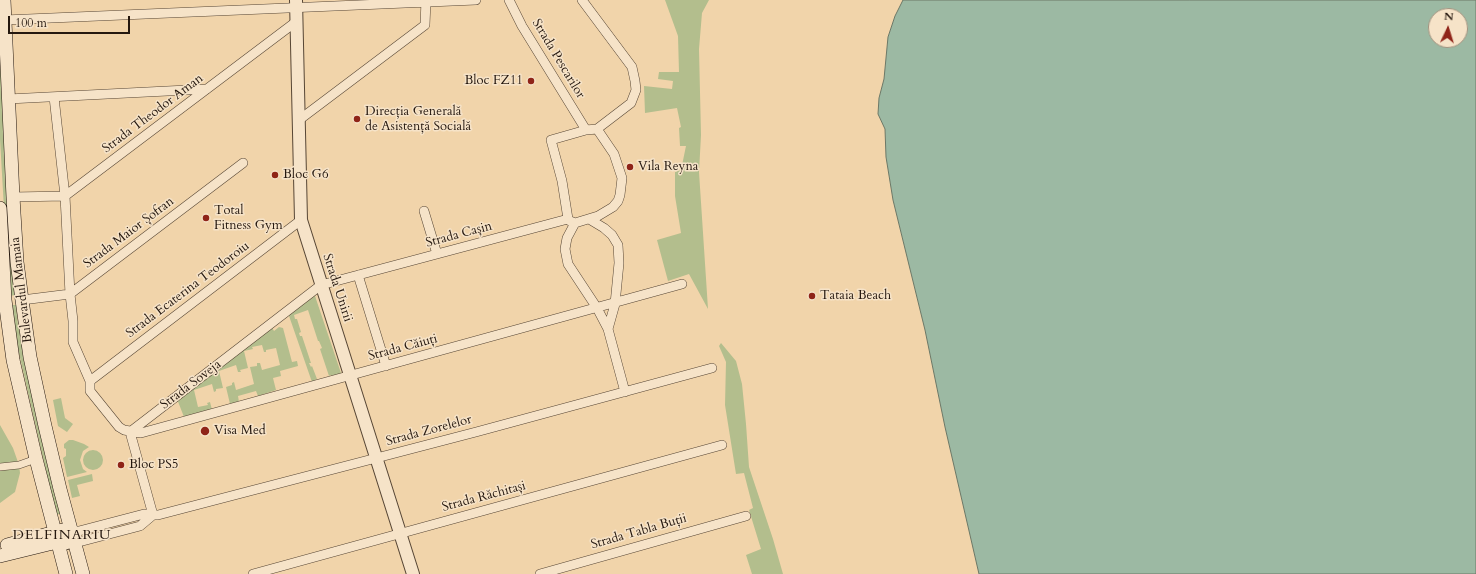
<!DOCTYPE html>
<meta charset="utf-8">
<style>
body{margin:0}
#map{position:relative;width:1476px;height:574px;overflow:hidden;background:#f1d4aa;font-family:Cardo,serif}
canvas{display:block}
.north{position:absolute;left:1428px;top:8px;width:40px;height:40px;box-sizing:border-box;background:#f6e3c8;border:1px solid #a2917e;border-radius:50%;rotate:4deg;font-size:11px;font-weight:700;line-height:16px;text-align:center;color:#24170e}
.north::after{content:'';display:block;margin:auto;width:14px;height:18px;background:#8f2418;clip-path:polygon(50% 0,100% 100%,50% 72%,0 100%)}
.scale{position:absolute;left:8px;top:16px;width:122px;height:18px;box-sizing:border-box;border:2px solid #24170e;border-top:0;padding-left:5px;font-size:12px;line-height:14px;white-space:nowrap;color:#24170e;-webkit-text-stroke:3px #f6e3c8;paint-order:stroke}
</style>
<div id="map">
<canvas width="1476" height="574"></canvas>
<div class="north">N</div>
<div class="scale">100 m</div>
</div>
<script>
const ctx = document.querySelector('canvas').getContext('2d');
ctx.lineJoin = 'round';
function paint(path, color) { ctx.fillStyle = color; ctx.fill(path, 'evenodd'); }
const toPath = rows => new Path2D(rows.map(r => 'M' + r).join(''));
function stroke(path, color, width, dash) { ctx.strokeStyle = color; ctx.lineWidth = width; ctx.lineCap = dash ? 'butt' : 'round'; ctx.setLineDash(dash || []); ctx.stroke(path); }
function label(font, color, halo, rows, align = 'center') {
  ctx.font = font + ' Cardo,serif'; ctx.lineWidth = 3; ctx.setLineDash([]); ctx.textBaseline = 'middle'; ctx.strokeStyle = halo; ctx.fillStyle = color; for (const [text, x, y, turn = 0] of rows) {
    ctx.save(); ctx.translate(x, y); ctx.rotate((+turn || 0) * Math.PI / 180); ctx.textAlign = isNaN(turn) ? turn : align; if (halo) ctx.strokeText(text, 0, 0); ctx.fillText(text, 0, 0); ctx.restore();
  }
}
const green = toPath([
 [665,0,709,0,702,13,699,49,701,135,699,172,708,309,689,274,668,281,657,240,681,233,675,196,675,172,681,170,686,146,680,146,679,128,681,127,677,108,645,113,644,86,672,89,673,81,658,79,659,72,679,72,678,36],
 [0,12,16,295,9,296,0,139],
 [314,293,342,376,332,379,331,375,329,376,320,349,322,348,319,341,318,341,308,310,294,315,295,319,297,319,301,332,299,333,300,336,302,336,311,363,309,363,311,367,312,366,317,379,315,380,317,384,313,385,288,313],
 [10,305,16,305,18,325,62,513,56,515,13,327],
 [271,326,274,331,279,327,283,328,292,362,297,361,298,366,280,371,281,376,273,378,276,390,258,396,256,391,238,396,239,402,230,404,226,387,232,385,232,383,234,382,236,390,254,384,250,367,257,366,257,363,260,363,262,370,280,365,276,348,266,350,266,352,264,352,262,345,252,347,253,349,244,351,248,368,240,370,241,372,238,372,236,365,219,371,223,388,216,389,216,391,214,392,212,384,194,390,198,407,208,405,207,403,210,402,212,410,184,417,177,399],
 [721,343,736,361,742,384,746,424,749,467,773,539,783,574,752,574,746,555,761,549,749,510,753,508,744,473,736,474,725,405,726,362,719,346],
 [61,398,65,418,73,424,67,432,58,426,53,400],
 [0,425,13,448,19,465,20,473,15,492,0,503],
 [69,440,73,440,84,444,89,447,83,451,80,460,83,469,87,472,67,477,63,458,66,456,66,449,64,448,64,444],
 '83 460a10 10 0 1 1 20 0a10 10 0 1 1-20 0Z',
 [92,474,93,481,77,485,80,496,72,498,68,480]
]);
const water = toPath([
 [903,0,1476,0,1476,574,979,574,945,427,925,330,893,200,886,157,885,129,878,114,879,98,884,79,888,37,895,16,903,0],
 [1436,16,1460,16,1460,40,1436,40,1436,16]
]);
const pedestrian = toPath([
 [0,467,19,465,36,459]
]);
const minor = toPath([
 [509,0,522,26,586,130],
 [4,20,476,0],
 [54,97,65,196,70,294,73,321,73,342,90,381,90,391,119,427,124,430,141,433,682,284],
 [8,99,207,89],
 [299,120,425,25,426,0],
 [13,197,65,196,297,21],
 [424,211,437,254],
 [568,219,562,181,551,140,586,130,597,129,631,103,636,90,635,81,632,67,582,0],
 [589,219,604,228,612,235,618,245,619,263,615,304,608,329],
 [570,221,575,223,598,216,613,207,618,201,620,195,622,178,614,154,597,129],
 [575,223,567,238,565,249,568,264,597,308,608,329,625,392],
 [358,275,386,366],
 [22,300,70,294,243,163],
 [90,381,301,220],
 [153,515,130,432,321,285,568,219],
 [71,531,79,531,144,514,158,515,476,432,712,368],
 [75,543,140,526,153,515],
 [253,574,722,445],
 [540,574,746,516]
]);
const tertiary = toPath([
 [296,0,301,220,413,574]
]);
const secondary = toPath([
 [4,0,13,197,17,262,22,300,30,357,45,426,60,489,83,574],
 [0,208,5,300,13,360,36,459,66,574],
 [7,545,63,530],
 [0,556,57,542,66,543]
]);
const markers = [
 [531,81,4,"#8f2418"],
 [357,119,4,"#8f2418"],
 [630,167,4,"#8f2418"],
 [275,175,4,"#8f2418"],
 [206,218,4,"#8f2418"],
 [812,296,4,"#8f2418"],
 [205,431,5,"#8f2418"],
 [121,465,4,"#8f2418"]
];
const streetNames = [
 ["Strada Pescarilor",558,59,59],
 ["Strada Theodor Aman",153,114,-37],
 ["Strada Maior Șofran",129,233,-37],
 ["Strada Cașin",459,235,-15],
 ["Strada Unirii",337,288,72],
 ["Bulevardul Mamaia",22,290,-97],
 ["Strada Ecaterina Teodoroiu",188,290,-37],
 ["Strada Căiuți",403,348,-15],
 ["Strada Soveja",191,385,-37],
 ["Strada Zorelelor",429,431,-15],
 ["Strada Răchitași",484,497,-15],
 ["Strada Tabla Buții",639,532,-16]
];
const poiNames = [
 ["Bloc FZ11",523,81,"right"],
 ["Direcția Generală",365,112],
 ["de Asistență Socială",365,127],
 ["Vila Reyna",638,167],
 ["Bloc G6",283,175],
 ["Total",214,211],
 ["Fitness Gym",214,226],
 ["Tataia Beach",820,296],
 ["Visa Med",214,431],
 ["Bloc PS5",129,465]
];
const neighbourhoodNames = [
 ["DELFINARIU",62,536]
];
paint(green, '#b3be8d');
paint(water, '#9cb9a3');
stroke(water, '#6c7867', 1);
stroke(pedestrian, '#574635', 8);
stroke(minor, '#574635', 10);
stroke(tertiary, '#574635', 14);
stroke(secondary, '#24170e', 14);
stroke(pedestrian, '#f6e3c8', 7);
stroke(minor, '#f6e3c8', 9);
stroke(tertiary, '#f6e3c8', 12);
stroke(secondary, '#f6e3c8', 13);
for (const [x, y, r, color] of markers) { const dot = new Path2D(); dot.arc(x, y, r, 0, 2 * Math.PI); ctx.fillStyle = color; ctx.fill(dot); stroke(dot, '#f6e3c8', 1.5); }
label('13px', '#24170e', '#f6e3c8', streetNames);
label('13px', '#24170e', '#f6e3c8', poiNames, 'left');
ctx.letterSpacing = '1px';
label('14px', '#24170e', '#f6e3c8', neighbourhoodNames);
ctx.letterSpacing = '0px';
</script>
